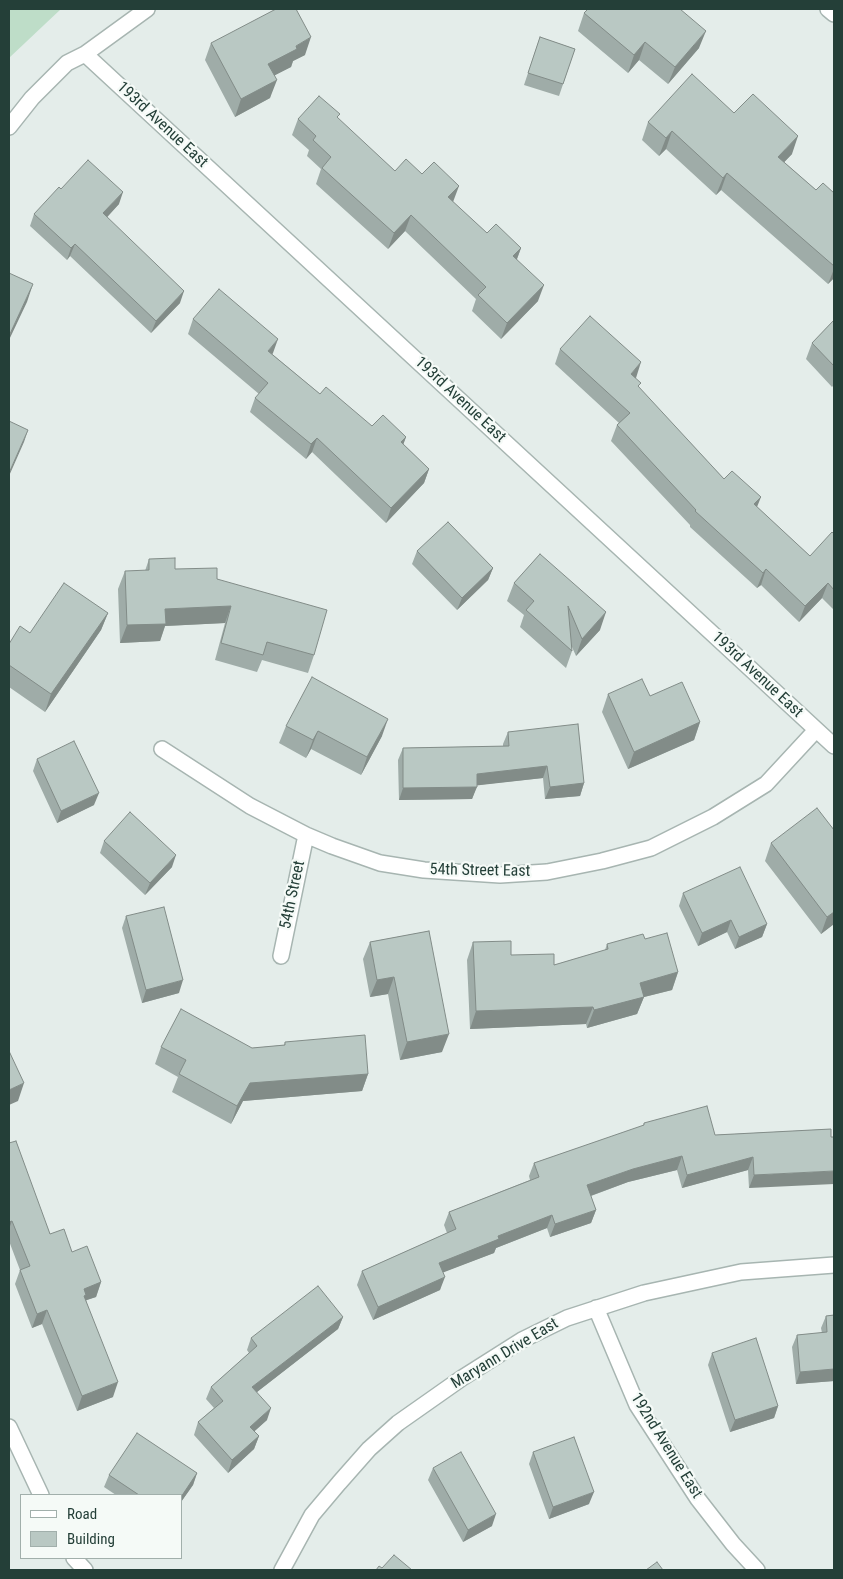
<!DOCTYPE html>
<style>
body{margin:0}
#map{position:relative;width:843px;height:1579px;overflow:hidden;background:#e4edea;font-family:"Roboto Condensed",sans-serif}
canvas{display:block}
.frame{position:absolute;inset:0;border:10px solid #243f38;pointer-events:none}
.legend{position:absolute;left:20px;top:1494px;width:162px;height:65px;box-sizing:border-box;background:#f5faf7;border:1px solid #a1afab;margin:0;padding:6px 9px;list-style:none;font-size:15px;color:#243f38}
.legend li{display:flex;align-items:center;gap:10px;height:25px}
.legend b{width:25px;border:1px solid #a1afab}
</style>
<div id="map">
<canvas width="843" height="1579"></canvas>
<div class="frame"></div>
<ul class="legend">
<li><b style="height:6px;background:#fff"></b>Road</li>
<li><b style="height:14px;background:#b9c8c3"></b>Building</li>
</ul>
</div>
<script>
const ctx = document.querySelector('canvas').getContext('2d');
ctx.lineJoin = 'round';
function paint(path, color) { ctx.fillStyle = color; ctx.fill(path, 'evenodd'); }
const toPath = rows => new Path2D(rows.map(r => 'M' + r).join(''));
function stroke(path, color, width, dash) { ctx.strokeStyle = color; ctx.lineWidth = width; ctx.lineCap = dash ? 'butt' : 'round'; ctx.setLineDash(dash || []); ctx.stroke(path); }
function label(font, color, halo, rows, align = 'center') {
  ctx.font = font + ' "Roboto Condensed",sans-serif'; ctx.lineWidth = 4.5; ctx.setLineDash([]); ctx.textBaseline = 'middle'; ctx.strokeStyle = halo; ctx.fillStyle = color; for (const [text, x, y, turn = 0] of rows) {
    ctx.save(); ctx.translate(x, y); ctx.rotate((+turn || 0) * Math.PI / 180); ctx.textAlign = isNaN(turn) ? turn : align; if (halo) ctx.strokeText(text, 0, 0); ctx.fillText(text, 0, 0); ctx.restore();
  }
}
const green = toPath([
 [9,9,61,9,9,58]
]);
const minor = toPath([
 [828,9,834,14],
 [85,54,834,746],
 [9,127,32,98,67,63,85,54,147,9],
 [162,749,250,806,306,835,332,846,380,863,424,870,500,875,547,872,602,861,651,848,713,817,766,784,816,730],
 [281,956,306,835],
 [596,1308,637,1405,698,1499,733,1544,757,1570],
 [9,1427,41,1495],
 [74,1558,85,1570],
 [282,1570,312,1515,339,1483,369,1449,398,1423,462,1378,522,1340,567,1318,644,1293,741,1272,834,1265]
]);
const wall = toPath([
 [584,13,699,48,668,84,639,60,628,73,578,31],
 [540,37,575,49,559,96,524,85],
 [211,43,305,55,293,61,291,67,274,75,270,98,235,117,205,60],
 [734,113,792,154,784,162,816,190,834,193,834,278,828,284,721,190,716,195,666,149,659,156,642,140,648,122],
 [298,119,338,119,395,171,422,174,487,233,521,248,517,259,538,301,501,339,472,311,476,299,405,231,388,249,316,184,321,169,307,156,309,150,292,135],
 [61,189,119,204,107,217,180,303,151,333,70,256,67,260,30,226,34,214],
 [193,319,273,353,272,354,320,394,372,426,406,437,403,444,429,469,424,483,386,523,312,452,306,459,250,412,255,398,259,394,188,334],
 [834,320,834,385,832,387,806,359,812,343],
 [560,349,635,378,639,388,724,479,757,507,810,556,834,534,834,610,822,598,799,622,761,585,757,588,690,527,690,525,611,441,617,425,619,423,555,364],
 [417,551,493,568,488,580,457,610,412,564],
 [540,554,600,630,576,656,572,647,572,651,566,668,520,627,524,615,507,601,514,583],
 [149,559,175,569,217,579,314,655,308,673,262,660,257,672,215,660,225,623,165,626,160,641,120,643,118,589,125,571,145,571],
 [108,613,101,630,45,712,9,687,9,644,30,633],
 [608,694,650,696,700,722,694,740,628,769,602,712],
 [286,726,382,736,361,775,311,749,306,758,279,743],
 [508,732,584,783,580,796,545,799,543,778,477,785,472,799,399,800,398,760,403,748,503,746,503,744],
 [37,759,94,805,57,823,33,771],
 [834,830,834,924,821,934,765,861,771,843],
 [104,841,172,867,145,895,100,853],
 [683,893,767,924,762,937,735,949,727,932,698,946,679,906],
 [126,916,179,993,142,1003,122,928],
 [429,931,442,1052,400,1060,388,994,370,997,363,959,370,942],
 [645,939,678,972,672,990,644,997,637,1014,587,1028,586,1024,470,1029,467,960,473,942,511,955,554,965,605,950,607,944],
 [285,1042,368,1074,362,1091,243,1101,231,1124,172,1092,178,1077,155,1064,161,1047,252,1048,284,1045],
 [644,1123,715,1135,831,1129,749,1188,748,1170,682,1188,677,1170,628,1182,591,1196,596,1210,591,1223,550,1237,547,1228,496,1248,494,1253,443,1272,440,1290,373,1320,357,1285,362,1271,447,1233,444,1225,449,1212,530,1180,529,1176,534,1163,643,1126],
 [9,1143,50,1234,72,1252,101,1282,96,1297,86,1300,113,1397,77,1411,42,1324,32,1328,15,1284,20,1270,9,1241],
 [834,1315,834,1381,796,1384,792,1347,797,1335,822,1333,821,1328,826,1316],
 [343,1317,338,1329,257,1392,267,1420,254,1431,259,1436,254,1449,228,1473,194,1435,198,1422,214,1408,206,1399,211,1387,249,1353,247,1350,251,1338],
 [712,1353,778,1406,774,1418,730,1432,708,1365],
 [533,1452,589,1504,549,1519,529,1464],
 [433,1468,492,1526,463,1542,428,1480],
 [197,1473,193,1485,181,1502,181,1495,116,1495,104,1487,109,1475]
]);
const shadedWall = toPath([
 [706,31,699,48,668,84,675,67],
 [311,37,305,55,293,61,291,67,262,82,268,64,296,46],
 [645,42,639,60,628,73,634,55],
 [277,80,270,98,235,117,241,99],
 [672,131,666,149,659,156,666,138],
 [798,136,792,154,772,175,778,157],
 [727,173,721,190,716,195,723,178],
 [459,186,453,202,448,197],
 [123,192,119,204,99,226,103,213],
 [411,215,405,231,388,249,394,233],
 [75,244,70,256,67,260,71,248],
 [521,248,515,264,513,256],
 [834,269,834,278,828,284],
 [33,284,27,302,9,340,9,336],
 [544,285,538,301,501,339,507,323],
 [184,291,180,303,151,333,156,321],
 [278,339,273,353,263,365,268,351],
 [641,362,636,378,625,389,631,374],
 [28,430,24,442,9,476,9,473],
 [406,437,401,451,401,442],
 [317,438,312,452,306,459,311,444],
 [429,469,424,483,386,523,391,508],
 [761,497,755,512,754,504],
 [493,568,488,580,457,610,462,598],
 [766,569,761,585,757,588,763,573],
 [828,583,822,598,799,622,805,606],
 [231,606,225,623,165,626,160,641,120,643,127,625,165,609],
 [606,612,600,630,576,656,582,639],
 [108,613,101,630,45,712,51,694],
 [388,719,382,736,361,775,367,757],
 [700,722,694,740,628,769,634,752],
 [318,731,311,749,306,758,313,740],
 [547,766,543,778,472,786,477,774],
 [584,783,580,796,545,799,550,787],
 [477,787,472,799,399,800,403,788],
 [99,793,94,805,57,823,61,811],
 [176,855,172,867,145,895,150,883],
 [834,912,834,924,821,934,827,917],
 [731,920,727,932,698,946,702,933],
 [767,924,762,937,735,949,739,937],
 [678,972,672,990,644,997,637,1014,587,1028,594,1010,640,983],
 [394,977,388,994,370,997,377,980],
 [183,980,179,993,142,1003,146,990],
 [593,1007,586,1024,470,1029,476,1011],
 [449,1034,442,1052,400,1060,407,1042],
 [368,1074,362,1091,243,1101,231,1124,237,1106,250,1083],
 [24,1083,18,1101,9,1105,9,1090],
 [682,1156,677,1170,628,1182,582,1199,587,1185,633,1169],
 [753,1157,748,1170,682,1188,687,1175],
 [834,1171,834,1184,749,1188,754,1175],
 [596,1210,591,1223,550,1237,555,1224],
 [552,1215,547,1228,496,1248,494,1253,434,1276,439,1263,498,1236],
 [12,1221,9,1229,9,1222],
 [445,1277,440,1290,373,1320,378,1307],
 [101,1282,96,1297,84,1301,84,1289],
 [47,1310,42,1324,32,1328,37,1314],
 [343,1317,338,1329,248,1399,252,1387],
 [834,1369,834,1381,796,1384,800,1372],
 [118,1382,113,1397,77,1411,82,1396],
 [778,1406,774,1418,730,1432,735,1420],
 [271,1408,267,1420,246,1439,250,1427],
 [259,1436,254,1449,228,1473,232,1460],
 [197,1473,193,1485,181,1502,181,1497],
 [594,1492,589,1504,549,1519,553,1507],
 [496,1514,492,1526,463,1542,468,1530]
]);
const building = toPath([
 [276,9,296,9,311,37,296,46,297,49,268,64,277,80,241,99,211,43,276,9],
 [588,9,680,9,706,31,675,67,645,42,634,55,584,13,588,9],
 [540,37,575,49,563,84,528,73,540,37],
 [692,74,734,113,753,94,798,136,778,157,816,190,823,183,834,193,834,266,727,173,723,178,672,131,666,138,648,122,692,74],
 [319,96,340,114,337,117,395,171,406,159,422,174,434,162,459,186,448,197,487,233,496,224,521,248,513,256,544,285,507,323,478,295,486,287,411,215,394,233,322,168,331,157,313,140,316,136,298,119,319,96],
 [88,160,123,192,103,213,184,291,156,321,75,244,71,248,34,214,59,187,61,189,88,160],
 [9,273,33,284,9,336,9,273],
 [219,289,278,339,268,351,320,394,326,387,372,426,383,415,406,437,401,442,429,469,391,508,317,438,311,444,255,398,268,383,193,319,219,289],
 [590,316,641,362,631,374,641,383,638,386,724,479,732,471,761,497,754,504,810,556,832,532,834,534,834,590,828,583,805,606,766,569,763,573,695,511,696,510,617,425,630,413,560,349,590,316],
 [834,320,834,366,812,343,834,320],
 [9,421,28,430,9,473,9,421],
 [448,522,493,568,462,598,417,551,448,522],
 [540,554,606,612,582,639,568,606,572,651,526,610,534,601,514,583,540,554],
 [175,558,175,569,217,568,217,579,327,610,314,655,267,642,263,655,221,643,231,606,165,609,166,624,127,625,125,571,149,570,149,559,175,558],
 [64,583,108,613,51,694,9,665,9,644,20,626,30,633,64,583],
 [312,677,388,719,367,757,318,731,313,740,286,726,312,677],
 [642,679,650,696,682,682,700,722,634,752,608,694,642,679],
 [578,724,584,783,550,787,547,766,477,774,477,787,403,788,403,748,509,746,508,732,578,724],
 [74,741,99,793,61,811,37,759,74,741],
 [817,808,834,830,834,912,827,917,771,843,817,808],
 [130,812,176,855,150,883,104,841,130,812],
 [740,867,767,924,739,937,731,920,702,933,683,893,740,867],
 [164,907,183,980,146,990,126,916,164,907],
 [429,931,449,1034,407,1042,394,977,377,980,370,942,429,931],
 [667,933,678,972,640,983,644,997,594,1010,593,1007,476,1011,473,942,511,941,511,955,554,954,554,965,608,949,607,944,643,934,645,939,667,933],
 [181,1009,252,1048,285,1045,285,1042,365,1035,368,1074,250,1083,237,1106,179,1074,186,1060,161,1047,181,1009],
 [9,1051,24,1083,9,1090,9,1051],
 [707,1106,715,1135,831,1129,831,1137,834,1137,834,1171,754,1175,753,1157,687,1175,682,1156,633,1169,587,1185,596,1210,555,1224,552,1215,498,1236,499,1239,439,1263,445,1277,378,1307,362,1271,456,1229,449,1212,539,1177,534,1163,644,1125,644,1123,707,1106],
 [16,1141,50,1234,64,1229,72,1252,87,1246,101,1282,84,1289,86,1295,84,1296,118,1382,82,1396,47,1310,37,1314,20,1270,30,1266,12,1221,9,1222,9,1143,16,1141],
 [318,1286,343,1317,252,1387,271,1408,250,1427,259,1436,232,1460,198,1422,223,1401,211,1387,257,1346,251,1338,318,1286],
 [834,1315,834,1369,800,1372,797,1335,827,1332,826,1316,834,1315],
 [756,1338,778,1406,735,1420,712,1353,756,1338],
 [137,1433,197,1473,181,1497,181,1495,139,1495,109,1475,137,1433],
 [574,1437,594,1492,553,1507,533,1452,574,1437],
 [461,1452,496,1514,468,1530,433,1468,461,1452],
 [394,1555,412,1570,376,1570,379,1566,382,1568,394,1555],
 [657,1562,663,1570,646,1570,657,1562]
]);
const streetNames = [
 ["193rd Avenue East",162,125,43],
 ["193rd Avenue East",460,400,43],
 ["193rd Avenue East",757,675,43],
 ["54th Street East",480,871,1],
 ["54th Street",293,895,-78],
 ["Maryann Drive East",505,1354,-31],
 ["192nd Avenue East",666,1446,58]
];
paint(green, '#beddc8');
stroke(minor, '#a7b5b1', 18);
stroke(minor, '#fff', 15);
paint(wall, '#9faca8');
paint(shadedWall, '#828c88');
paint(building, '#b9c8c3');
stroke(building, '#828c88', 1);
label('16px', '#243f38', '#f5faf7', streetNames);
</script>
